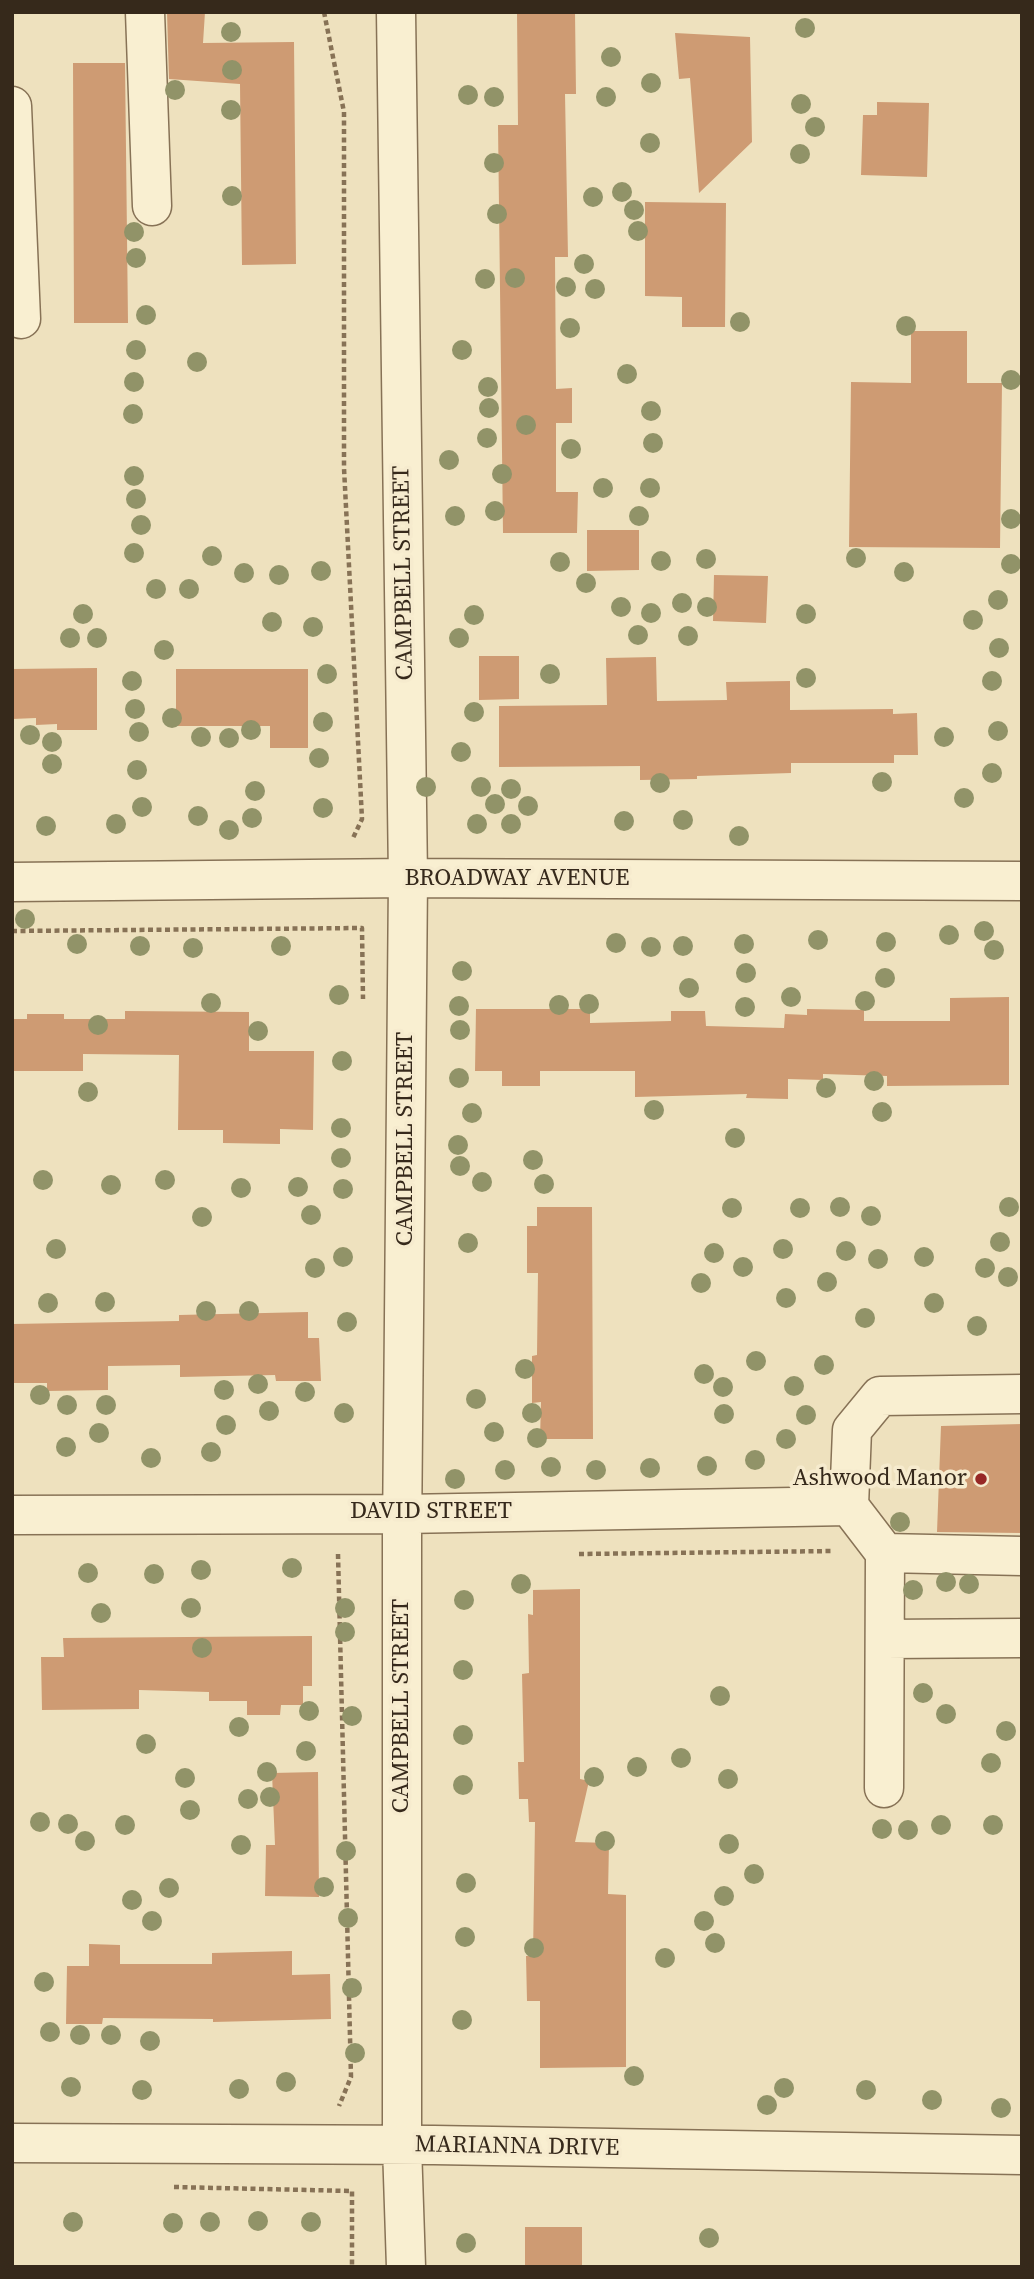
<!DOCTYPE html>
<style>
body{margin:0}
#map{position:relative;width:1034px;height:2279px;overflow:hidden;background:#eee1be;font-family:"Source Serif 4",serif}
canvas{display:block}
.frame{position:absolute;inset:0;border:14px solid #36291b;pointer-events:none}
</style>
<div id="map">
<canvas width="1034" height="2279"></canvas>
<div class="frame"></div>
</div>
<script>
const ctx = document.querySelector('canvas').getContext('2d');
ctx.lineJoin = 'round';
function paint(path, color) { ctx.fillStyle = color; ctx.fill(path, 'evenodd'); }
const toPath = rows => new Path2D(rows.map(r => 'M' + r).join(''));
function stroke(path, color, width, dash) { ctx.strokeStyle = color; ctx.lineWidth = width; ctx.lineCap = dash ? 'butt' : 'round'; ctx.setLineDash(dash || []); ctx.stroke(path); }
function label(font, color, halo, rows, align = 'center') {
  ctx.font = font + ' "Source Serif 4",serif'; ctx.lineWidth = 7; ctx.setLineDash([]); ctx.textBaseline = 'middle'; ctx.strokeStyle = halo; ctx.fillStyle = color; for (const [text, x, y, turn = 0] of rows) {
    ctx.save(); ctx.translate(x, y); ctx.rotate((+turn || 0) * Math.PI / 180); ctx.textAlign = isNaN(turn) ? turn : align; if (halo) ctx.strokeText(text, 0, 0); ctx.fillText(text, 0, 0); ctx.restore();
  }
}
const building = toPath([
 [167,12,205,12,203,43,294,42,296,264,242,265,240,84,169,79],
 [517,12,575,12,576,94,565,94,568,257,555,257,556,389,572,388,572,423,556,423,556,492,578,492,577,533,503,533,498,125,518,125],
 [675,33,750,37,752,142,699,193,690,78,679,79],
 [73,63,125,63,128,323,74,323],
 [877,102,929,103,927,177,861,175,863,115,877,115],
 [645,202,726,203,725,327,682,327,682,297,645,296],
 [911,331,967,331,967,383,1002,383,1000,548,849,547,851,382,911,383],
 [587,530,639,530,639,570,587,571],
 [714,575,768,576,766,623,713,621],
 [479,656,519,656,519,699,479,700],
 [656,657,657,701,727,700,726,682,790,681,790,710,893,709,893,714,917,713,918,755,894,755,894,763,791,763,791,773,697,776,697,779,640,780,640,766,499,767,499,706,607,705,606,658],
 [97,668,97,730,57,730,57,724,36,725,36,718,12,719,12,669],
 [176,669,308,669,308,748,270,748,270,726,176,726],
 [1009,997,1009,1085,887,1086,887,1076,823,1074,823,1080,788,1079,788,1099,746,1098,747,1094,635,1097,635,1071,540,1071,540,1086,502,1086,502,1071,475,1071,476,1009,590,1009,590,1023,671,1021,671,1011,705,1011,706,1026,784,1028,785,1014,807,1015,807,1009,864,1010,864,1021,950,1021,950,998],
 [125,1011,249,1012,249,1051,314,1051,313,1130,280,1129,280,1144,223,1143,223,1130,178,1130,179,1055,83,1054,83,1071,12,1071,12,1019,27,1019,27,1014,64,1014,64,1019,125,1019],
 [537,1207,592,1207,593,1439,540,1439,541,1402,532,1403,532,1356,537,1355,538,1273,527,1273,527,1226,537,1226],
 [308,1312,308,1338,319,1338,321,1381,276,1381,275,1375,180,1377,180,1365,108,1366,108,1390,47,1391,47,1383,12,1383,12,1324,179,1321,179,1315],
 [1022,1424,1022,1533,937,1532,941,1426],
 [580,1589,580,1779,589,1781,575,1842,609,1843,608,1894,626,1895,626,2067,540,2068,540,2001,527,2001,526,1956,533,1956,535,1822,529,1822,528,1799,519,1799,518,1762,524,1762,522,1674,529,1673,528,1614,533,1615,533,1590],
 [312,1636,312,1686,303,1686,303,1705,281,1705,280,1715,247,1715,247,1701,209,1701,209,1692,139,1690,139,1709,42,1710,41,1657,64,1657,63,1638],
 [318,1772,319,1897,265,1896,266,1845,275,1845,272,1773],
 [89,1944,120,1945,120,1964,212,1964,212,1953,292,1951,292,1975,330,1974,331,2019,213,2022,213,2019,103,2018,102,2024,66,2024,67,1966,89,1966],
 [525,2227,582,2227,582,2267,525,2267]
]);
const path = toPath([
 [324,12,344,112,344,468,362,819,353,838],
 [12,931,362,928,363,999],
 [338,1554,351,2077,339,2106],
 [579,1554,833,1551],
 [174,2187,352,2191,352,2267]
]);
const minor = toPath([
 [145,12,152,206],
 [396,12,408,878,402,1537,402,2146,406,2267],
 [12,106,21,319],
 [12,882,408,878,1022,881],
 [12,1515,403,1514,849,1506],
 [885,1553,1022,1556],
 [886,1639,1022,1638],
 [884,1788,885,1553,849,1506,852,1430,880,1396,1022,1394],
 [12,2143,434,2145,1022,2155]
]);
const trees = [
 [805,28],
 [231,32],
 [611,57],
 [232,70],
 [651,83],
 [175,90],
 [468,95],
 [494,97],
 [606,97],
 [801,104],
 [231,110],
 [815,127],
 [650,143],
 [800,154],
 [494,163],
 [622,192],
 [232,196],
 [593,197],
 [634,210],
 [497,214],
 [638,231],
 [134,232],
 [136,258],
 [584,264],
 [515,278],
 [485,279],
 [566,287],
 [595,289],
 [146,315],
 [740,322],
 [906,326],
 [570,328],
 [136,350],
 [462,350],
 [197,362],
 [627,374],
 [1011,380],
 [134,382],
 [488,387],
 [489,408],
 [651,411],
 [133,414],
 [526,425],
 [487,438],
 [653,443],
 [571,449],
 [449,460],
 [502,474],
 [134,476],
 [603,488],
 [650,488],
 [136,499],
 [495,511],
 [455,516],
 [639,516],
 [1011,519],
 [141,525],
 [134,553],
 [212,556],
 [856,558],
 [706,559],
 [661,561],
 [560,562],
 [1011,564],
 [321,571],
 [904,572],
 [244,573],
 [279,575],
 [586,583],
 [156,589],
 [189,589],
 [998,600],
 [682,603],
 [621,607],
 [707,607],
 [651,613],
 [83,614],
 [806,614],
 [474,615],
 [973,620],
 [272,622],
 [313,627],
 [638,635],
 [688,636],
 [70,638],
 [97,638],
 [459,638],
 [999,648],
 [164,650],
 [327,674],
 [550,674],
 [806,678],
 [132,681],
 [992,681],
 [135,709],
 [474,712],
 [172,718],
 [323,722],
 [251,730],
 [998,731],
 [139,732],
 [30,735],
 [201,737],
 [944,737],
 [229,738],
 [52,742],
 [461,752],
 [319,758],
 [52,764],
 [137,770],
 [992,773],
 [882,782],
 [660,783],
 [426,787],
 [481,787],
 [511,789],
 [255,791],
 [964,798],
 [495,804],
 [528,806],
 [142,807],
 [323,808],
 [198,816],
 [252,818],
 [683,820],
 [624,821],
 [116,824],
 [477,824],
 [511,824],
 [46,826],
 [229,830],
 [739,836],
 [25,919],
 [984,931],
 [949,935],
 [818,940],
 [886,942],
 [616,943],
 [77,944],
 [744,944],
 [140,946],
 [281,946],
 [683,946],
 [651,947],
 [193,948],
 [994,950],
 [462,971],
 [746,973],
 [885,978],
 [689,988],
 [339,995],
 [791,997],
 [865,1001],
 [211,1003],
 [589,1004],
 [559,1005],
 [459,1006],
 [745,1007],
 [98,1025],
 [460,1030],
 [258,1031],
 [342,1061],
 [459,1078],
 [874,1081],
 [826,1088],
 [88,1092],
 [654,1110],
 [882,1112],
 [472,1113],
 [341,1128],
 [735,1138],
 [458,1145],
 [341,1158],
 [533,1160],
 [460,1166],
 [43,1180],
 [165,1180],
 [482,1182],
 [544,1184],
 [111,1185],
 [298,1187],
 [241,1188],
 [343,1189],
 [840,1207],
 [1009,1207],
 [732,1208],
 [800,1208],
 [311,1215],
 [871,1216],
 [202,1217],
 [1000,1242],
 [468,1243],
 [56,1249],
 [783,1249],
 [846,1251],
 [714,1253],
 [343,1257],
 [924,1257],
 [878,1259],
 [743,1267],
 [315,1268],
 [985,1268],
 [1008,1277],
 [827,1282],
 [701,1283],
 [786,1298],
 [105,1302],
 [48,1303],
 [934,1303],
 [206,1311],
 [249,1311],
 [865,1318],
 [347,1322],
 [977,1326],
 [756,1361],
 [824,1365],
 [525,1369],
 [704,1374],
 [258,1384],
 [794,1386],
 [723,1387],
 [224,1390],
 [305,1392],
 [40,1395],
 [476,1399],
 [67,1405],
 [106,1405],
 [269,1411],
 [344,1413],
 [532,1413],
 [724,1414],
 [806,1415],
 [226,1425],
 [494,1432],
 [99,1433],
 [537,1438],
 [786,1439],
 [66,1447],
 [211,1452],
 [151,1458],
 [755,1460],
 [707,1466],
 [551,1467],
 [650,1468],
 [505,1470],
 [596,1470],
 [455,1479],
 [900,1522],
 [292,1568],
 [201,1570],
 [88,1573],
 [154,1574],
 [946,1582],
 [521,1584],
 [969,1584],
 [913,1590],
 [464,1600],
 [191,1608],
 [345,1608],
 [101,1613],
 [345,1632],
 [202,1648],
 [463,1670],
 [923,1693],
 [720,1696],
 [309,1711],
 [946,1714],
 [352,1716],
 [239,1727],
 [1006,1731],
 [463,1735],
 [146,1744],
 [306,1751],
 [681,1758],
 [991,1763],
 [637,1767],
 [267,1772],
 [594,1777],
 [185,1778],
 [728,1779],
 [463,1785],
 [270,1797],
 [248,1799],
 [190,1810],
 [40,1822],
 [68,1824],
 [125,1825],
 [941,1825],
 [993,1825],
 [882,1829],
 [908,1830],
 [85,1841],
 [605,1841],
 [729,1844],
 [241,1845],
 [346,1851],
 [754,1874],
 [466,1883],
 [324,1887],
 [169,1888],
 [724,1896],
 [132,1900],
 [348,1918],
 [152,1921],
 [704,1921],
 [465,1937],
 [715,1943],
 [534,1948],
 [665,1958],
 [44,1982],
 [352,1988],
 [462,2020],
 [50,2032],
 [80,2035],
 [111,2035],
 [150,2041],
 [355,2053],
 [634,2076],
 [286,2082],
 [71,2087],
 [784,2088],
 [239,2089],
 [142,2090],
 [866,2090],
 [932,2100],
 [767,2105],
 [1001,2108],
 [258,2221],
 [73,2222],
 [210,2222],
 [311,2222],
 [173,2223],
 [709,2238],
 [466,2243]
];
const markers = [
 [981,1479,7,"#972825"]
];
const streetNames = [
 ["CAMPBELL STREET",404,573,-91],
 ["BROADWAY AVENUE",517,879],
 ["CAMPBELL STREET",406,1139,-90],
 ["DAVID STREET",431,1512],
 ["CAMPBELL STREET",402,1706,-90],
 ["MARIANNA DRIVE",517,2147,1]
];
const poiNames = [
 ["Ashwood Manor",967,1479]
];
paint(building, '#ce9b73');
stroke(minor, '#877256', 41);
stroke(path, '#877256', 4.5, [5, 3.5]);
stroke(minor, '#f9efd1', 38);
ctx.fillStyle = '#919368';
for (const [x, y] of trees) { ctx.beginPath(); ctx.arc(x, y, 10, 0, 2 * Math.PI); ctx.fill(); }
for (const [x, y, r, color] of markers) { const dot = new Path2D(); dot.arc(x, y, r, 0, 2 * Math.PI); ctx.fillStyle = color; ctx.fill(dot); stroke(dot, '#f6ebce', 2.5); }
label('24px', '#36291b', '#f6ebce', streetNames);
label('24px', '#36291b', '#f6ebce', poiNames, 'right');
</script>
